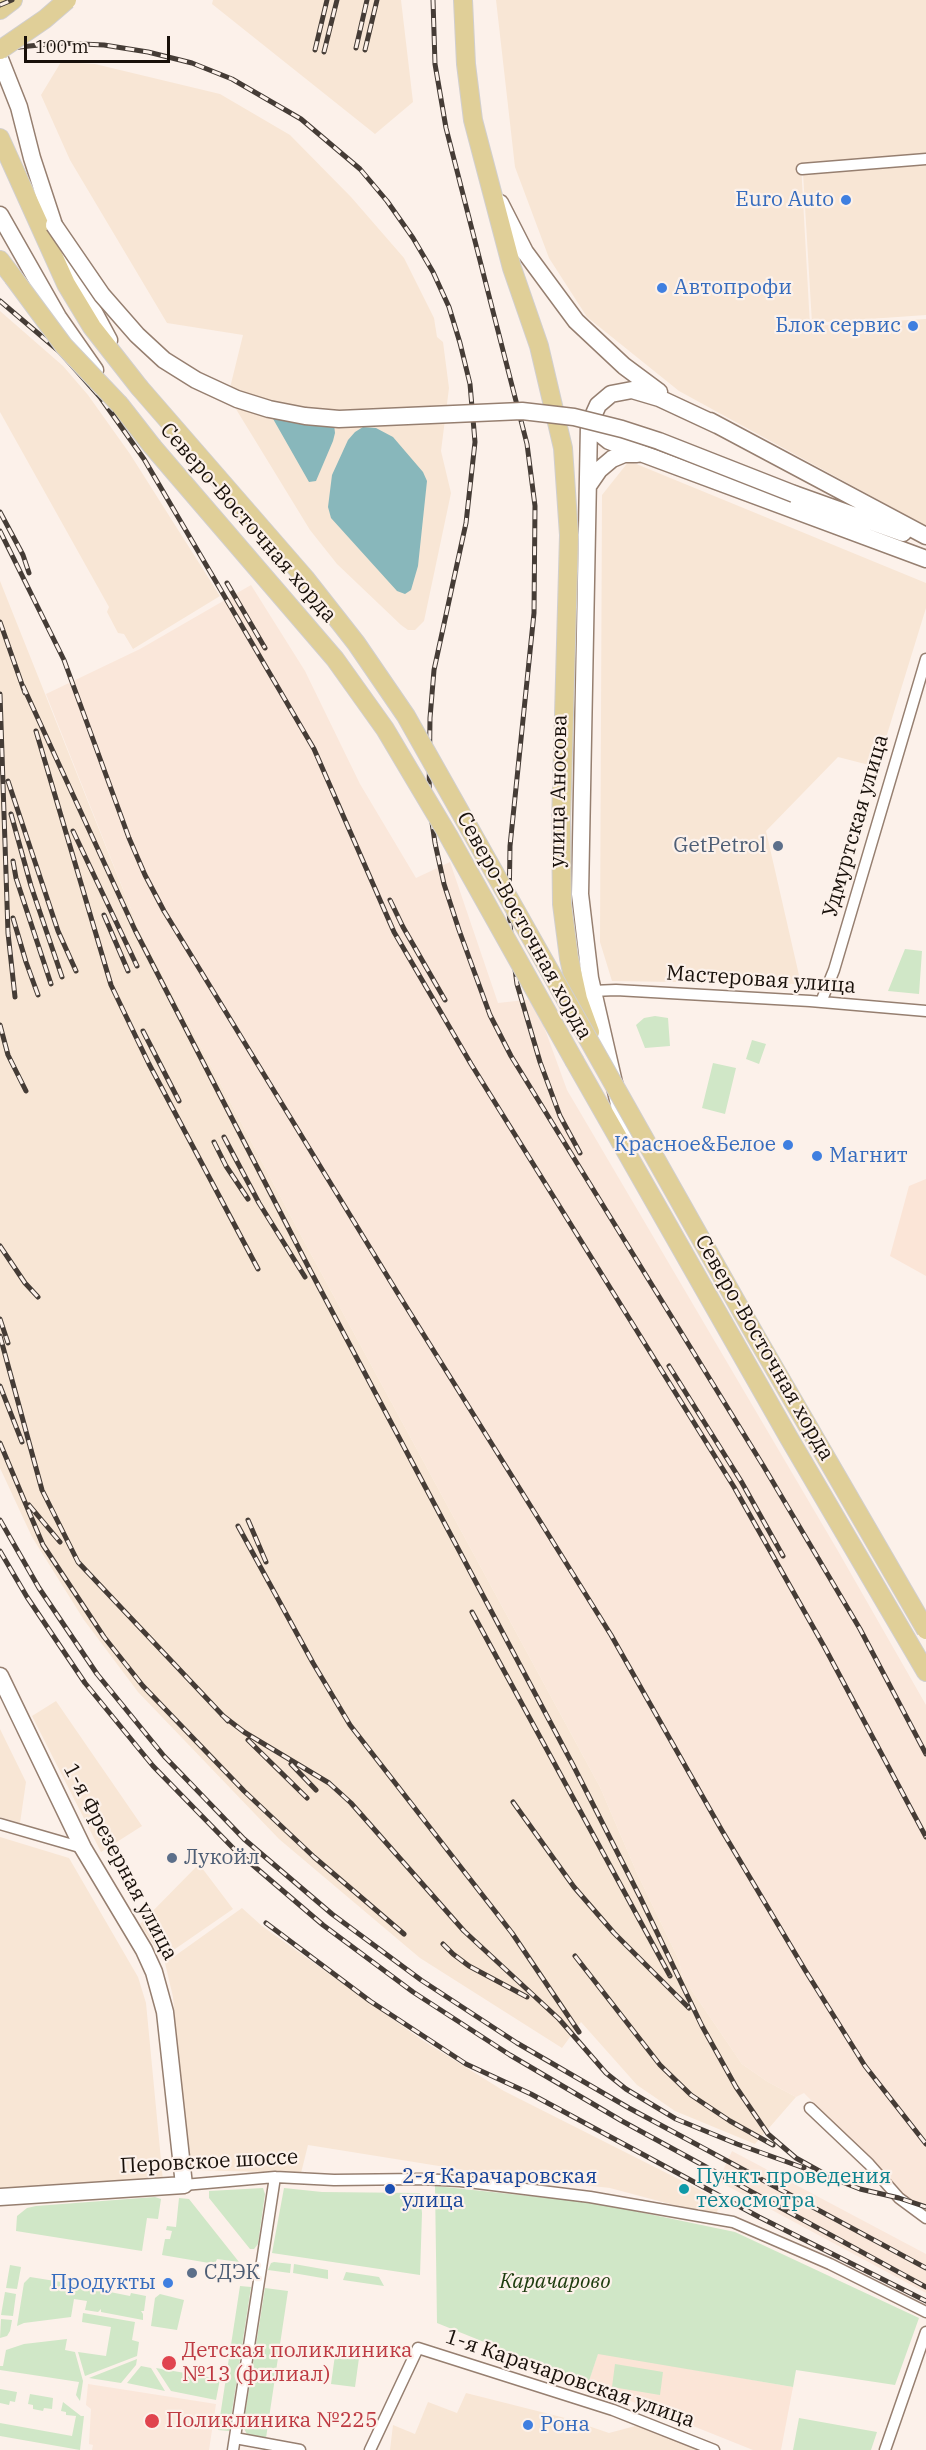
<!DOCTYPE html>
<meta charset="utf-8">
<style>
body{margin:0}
#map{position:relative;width:926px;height:2450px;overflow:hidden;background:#fcf1ea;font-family:"IBM Plex Serif",serif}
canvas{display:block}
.scale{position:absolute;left:24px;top:36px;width:146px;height:27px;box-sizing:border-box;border:3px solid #18100a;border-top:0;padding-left:8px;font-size:18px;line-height:21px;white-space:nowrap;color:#18100a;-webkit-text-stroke:4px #fcf1ea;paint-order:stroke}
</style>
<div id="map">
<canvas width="926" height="2450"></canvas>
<div class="scale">100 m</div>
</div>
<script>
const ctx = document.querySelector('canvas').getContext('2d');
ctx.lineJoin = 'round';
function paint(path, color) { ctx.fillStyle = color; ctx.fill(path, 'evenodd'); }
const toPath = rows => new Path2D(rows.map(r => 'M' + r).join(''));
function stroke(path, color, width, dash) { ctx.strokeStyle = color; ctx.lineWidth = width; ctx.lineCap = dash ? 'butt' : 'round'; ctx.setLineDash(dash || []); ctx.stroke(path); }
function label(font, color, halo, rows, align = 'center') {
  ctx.font = font + ' "IBM Plex Serif",serif'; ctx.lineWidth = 4.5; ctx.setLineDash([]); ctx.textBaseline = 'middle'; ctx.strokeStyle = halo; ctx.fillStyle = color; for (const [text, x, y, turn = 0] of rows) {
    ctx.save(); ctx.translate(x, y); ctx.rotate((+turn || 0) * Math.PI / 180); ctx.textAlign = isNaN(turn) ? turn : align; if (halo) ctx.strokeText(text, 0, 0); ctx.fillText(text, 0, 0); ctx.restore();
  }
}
const built = toPath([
 [251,585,305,671,360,784,416,878,450,862,498,1003,534,999,567,1090,838,1551,926,1705,926,2213,904,2195,804,2093,796,2097,768,2082,742,2064,682,1976,679,1960,637,1873,600,1787,304,1241,140,932,46,694,140,649],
 [732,2151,926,2254,926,2293,718,2181],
 [88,2384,216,2404,209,2450,92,2450,93,2445,89,2444,91,2409,86,2405]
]);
const industrial = toPath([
 [213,0,401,0,413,102,375,134,212,4],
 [496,0,926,0,926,154,801,164,810,326,926,319,926,526,679,391,587,317,549,258,515,167],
 [61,62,95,64,220,94,290,135,351,197,404,258,434,318,437,337,443,342,449,388,441,451,451,493,424,621,415,630,408,630,401,625,337,564,310,530,228,396,243,335,167,323,70,160,41,95],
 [926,165,926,315,812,323,803,173],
 [0,311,63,366,88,395,130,454,220,596,133,649,124,634,118,633,107,612,109,607,0,412],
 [629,461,926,583,926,608,877,767,838,757,766,831,801,984,612,981,600,942,602,495],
 [0,581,140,932,304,1241,600,1787,637,1873,679,1960,682,1976,742,2064,768,2082,796,2097,755,2144,675,2111,637,2085,581,2022,562,2048,420,1958,279,1839,138,1692,84,1620,32,1537,0,1468],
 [56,1701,142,1826,101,1852,32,1716],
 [0,1729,26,1782,20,1823,0,1817],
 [0,1837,69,1858,138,1977,146,2003,163,2181,0,2191],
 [199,1864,233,1909,162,1958,140,1924],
 [242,1908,262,1926,422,2040,504,2091,722,2201,715,2216,610,2188,495,2175,308,2145,301,2173,189,2170,173,1997,165,1963],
 [466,2393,565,2418,609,2433,639,2425,699,2450,390,2450,393,2425,415,2434,428,2402,457,2413]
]);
const education = toPath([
 [926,1179,926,1276,890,1256,909,1186],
 [598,2353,793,2387,781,2450,753,2450,588,2384]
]);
const green = toPath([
 [905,949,922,951,919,994,888,991],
 [655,1016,668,1018,670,1046,645,1048,636,1025,644,1018],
 [752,1040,766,1044,759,1064,746,1059],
 [713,1063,736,1068,725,1114,702,1108],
 [435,2186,596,2203,735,2232,919,2318,895,2385,796,2370,793,2387,598,2354,588,2384,437,2323],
 [263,2188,265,2194,258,2244,254,2249,250,2249,209,2198,209,2191],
 [284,2188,322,2192,420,2193,422,2213,420,2275,272,2253],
 [155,2197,161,2199,158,2219,147,2218,142,2251,16,2231,17,2216,27,2208,36,2206],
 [179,2198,189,2199,239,2262,217,2259,215,2264,162,2255,165,2239,170,2239,172,2231,166,2230,167,2226,176,2227],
 [274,2262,291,2264,290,2273,268,2270,271,2263],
 [294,2264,328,2270,328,2279,293,2273],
 [10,2265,21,2267,17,2289,6,2288],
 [346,2272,379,2277,384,2286,343,2280],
 [30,2277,105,2289,105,2291,130,2296,131,2293,146,2296,144,2311,141,2311,143,2314,143,2320,101,2312,101,2309,98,2312,85,2310,87,2301,74,2299,71,2317,24,2323,17,2326,24,2283],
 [240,2286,251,2287,229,2431,218,2430],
 [265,2288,288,2291,266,2438,247,2434,243,2427],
 [5,2292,16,2294,13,2316,1,2315],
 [160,2294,184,2300,177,2330,151,2326,155,2298],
 [83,2313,135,2322,132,2340,139,2342,137,2356,85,2376,78,2352,106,2356,111,2327,82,2322],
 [1,2319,12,2320,10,2331,7,2336,0,2338],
 [67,2339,65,2350,75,2352,83,2381,80,2401,76,2395,79,2382,0,2370,0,2366,3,2366,6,2350,24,2344],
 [335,2355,359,2358,355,2387,331,2384],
 [137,2359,136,2365,121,2383,89,2378],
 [615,2364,663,2372,660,2395,612,2387],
 [141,2366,151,2368,165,2391,127,2383],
 [156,2368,220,2379,216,2400,171,2391],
 [0,2389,17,2392,15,2402,10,2401,9,2405,0,2403],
 [30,2394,53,2398,52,2409,44,2408,43,2411,33,2409,33,2405,28,2404],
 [63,2402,81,2416,84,2416,80,2450,0,2436,0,2423,72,2436,76,2416,66,2415,66,2412,61,2411],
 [799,2418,877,2432,871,2450,793,2450]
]);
const water = toPath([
 [279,404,285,404,329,419,334,424,335,433,333,441,316,481,309,482,272,417],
 [363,427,376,428,393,437,423,472,427,481,418,566,411,590,405,594,397,591,331,518,328,507,332,475,348,440,355,432]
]);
const street = toPath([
 [802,169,926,159],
 [592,991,616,990,810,1001,926,1011],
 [821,1002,834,970,926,659],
 [0,1824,83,1848],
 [810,2108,869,2164,899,2198,926,2218],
 [184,2185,275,2177,334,2180,421,2179,460,2181,590,2197,733,2222,830,2264,926,2312],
 [235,2438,300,2450],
 [233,2450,275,2177],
 [370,2450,418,2348,613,2410,714,2450],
 [885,2450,926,2332]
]);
const secondary = toPath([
 [0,59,19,107,32,158,54,225,80,286,109,340],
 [500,203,525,252,576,321,624,366,659,392],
 [0,215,58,317,95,370],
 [710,421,926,536],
 [589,425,609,441,627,448,926,559],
 [588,486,599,470,612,459,624,454,637,454],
 [794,494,903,533],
 [629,1148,590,978,580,894,589,425,598,405,611,394,632,390,659,398,717,425],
 [0,1676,83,1848,144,1950,154,1972,165,2012,184,2185,0,2197]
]);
const primary = toPath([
 [463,0,466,64,473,120,512,268,539,346,563,448,569,535,561,823,562,904,569,958,578,999,590,1032],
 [0,10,13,0],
 [0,138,66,284,92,327,139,387],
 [0,260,13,277],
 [120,405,152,446],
 [575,1062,789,1438,926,1672]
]);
const rail = toPath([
 [433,0,435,64,446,128,527,444,535,506,534,613,510,846,509,911,512,947,517,984,540,1062,560,1116,580,1153],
 [0,5,12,0],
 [356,48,367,0],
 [0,49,59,43,104,45,148,52,192,63,232,79,301,119,360,169,387,201,413,238,433,272,449,307,460,343,470,384,475,442,466,523,434,670,430,718,429,802,435,843,444,884,459,930,490,1015,511,1056,764,1467,860,1629,926,1754],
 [315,50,327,0],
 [365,50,377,0],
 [324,52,337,0],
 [0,301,60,352,100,397,144,459,314,749,394,932,471,1064,734,1487,825,1648,926,1837],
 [91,375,106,390,118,407],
 [0,512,23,555,29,573],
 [0,531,64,660,129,838,145,875,164,911,397,1292,611,1635,721,1829,805,1970,865,2066,926,2144],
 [227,583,265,648],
 [0,622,25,693],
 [23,686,135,930,310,1270,573,1765,640,1897,702,2026,736,2087,768,2134,796,2158,832,2178,860,2189,899,2198,926,2207],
 [0,694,8,933,15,997],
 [36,731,111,985,149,1064,258,1269],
 [8,781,58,931,76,971],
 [11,814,31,886,62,977],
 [73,831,137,966],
 [13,861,16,878,51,984],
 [390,900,403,927,445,1000],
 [104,915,128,971],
 [13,918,26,962,38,995],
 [0,1025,8,1055,26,1091],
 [143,1031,179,1101],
 [224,1137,259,1203,305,1277],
 [214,1142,226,1166,248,1199],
 [0,1246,25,1283,38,1297],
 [0,1319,8,1343],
 [0,1336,42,1490,78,1562,228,1721],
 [669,1366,741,1481,783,1556],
 [0,1386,22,1442],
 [0,1443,43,1545,104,1637,143,1686,244,1791,314,1857,404,1934],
 [29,1505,60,1542],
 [0,1520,39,1588,97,1674,164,1756,244,1839,332,1914,421,1980,517,2043,629,2108,926,2268],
 [248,1520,266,1562],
 [238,1526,313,1663,350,1725,512,1933,579,2032],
 [0,1551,27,1597,85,1683,153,1766,234,1849,323,1925,413,1992,510,2055,622,2121,926,2287],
 [472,1612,670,1976],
 [222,1715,244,1732,329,1783,351,1803,464,1931,559,2019,606,2073,626,2089,676,2119,737,2144,804,2168],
 [248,1740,307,1798],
 [291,1764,316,1790],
 [513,1802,574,1887,614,1933,689,2008],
 [266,1923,370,2001,466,2064,531,2094,759,2217,926,2301],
 [443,1944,453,1954,469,1966,527,1997],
 [575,1956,660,2065,691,2095,730,2121,773,2145]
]);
const secondaryBridge = toPath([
 [54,225,102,295,137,335,164,360,196,380,237,399,269,409,305,416,339,419,522,411,574,417,622,429,659,441,794,494]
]);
const primaryBridge = toPath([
 [0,50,45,19,67,0],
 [13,277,64,346,120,405],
 [139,387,305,578,356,643,406,716,755,1335,926,1630],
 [152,446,335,659,385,729,448,835,575,1062]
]);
const markers = [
 [846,200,6,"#3f7fe0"],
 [662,288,6,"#3f7fe0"],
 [913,326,6,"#3f7fe0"],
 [778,846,6,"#5c6f8a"],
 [788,1145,6,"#3f7fe0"],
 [817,1156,6,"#3f7fe0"],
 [172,1858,6,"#5c6f8a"],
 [390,2189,6,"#1a4fb4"],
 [684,2189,6,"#0f9aa8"],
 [192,2273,6,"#5c6f8a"],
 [168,2283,6,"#3f7fe0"],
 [169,2363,8,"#e0444e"],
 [152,2421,8,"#e0444e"],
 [528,2425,6,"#3f7fe0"]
];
const shopNames = [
 ["Euro Auto",834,200],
 ["Автопрофи",674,288,"left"],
 ["Блок сервис",901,326],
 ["Красное&Белое",776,1145],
 ["Магнит",829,1156,"left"],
 ["Продукты",156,2283],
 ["Рона",540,2425,"left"]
];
const streetNames = [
 ["Северо-Восточная хорда",248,523,49],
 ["улица Аносова",559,791,-89],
 ["Удмуртская улица",856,826,-74],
 ["Северо-Восточная хорда",524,926,61],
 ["Мастеровая улица",761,980,4],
 ["Северо-Восточная хорда",764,1348,60],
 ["1-я Фрезерная улица",120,1862,62],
 ["Перовское шоссе",209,2162,-3],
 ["1-я Карачаровская улица",570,2379,19]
];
const serviceNames = [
 ["GetPetrol",766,846,"right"],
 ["Лукойл",184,1858],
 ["СДЭК",204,2273]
];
const transitNames = [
 ["2-я Карачаровская",402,2177],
 ["улица",402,2201]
];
const cultureNames = [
 ["Пункт проведения",696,2177],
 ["техосмотра",696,2201]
];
const parkNames = [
 ["Карачарово",555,2282]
];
const healthNames = [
 ["Детская поликлиника",182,2351],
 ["№13 (филиал)",182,2375],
 ["Поликлиника №225",166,2421]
];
paint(built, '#fae7da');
paint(industrial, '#f8e6d5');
paint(education, '#fbe5d7');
paint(green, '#d0e7c7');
paint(water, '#88b7bb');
stroke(street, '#967f70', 13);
stroke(secondary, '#967f70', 19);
stroke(primary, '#d1cfce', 20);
stroke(street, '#fff', 10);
stroke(secondary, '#fff', 16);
stroke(primary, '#e0cf98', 18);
stroke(rail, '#453c36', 5);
stroke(rail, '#fcf1ea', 3, [9]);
stroke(secondaryBridge, '#967f70', 19, []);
stroke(primaryBridge, '#d1cfce', 20, []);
stroke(secondaryBridge, '#fff', 16);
stroke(primaryBridge, '#e0cf98', 18);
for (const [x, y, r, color] of markers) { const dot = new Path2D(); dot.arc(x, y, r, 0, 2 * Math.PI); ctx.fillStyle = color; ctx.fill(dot); stroke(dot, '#fcf1ea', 2); }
label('21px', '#366cbe', '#fcf1ea', shopNames, 'right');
label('21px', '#18100a', '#fcf1ea', streetNames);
label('21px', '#4e5e75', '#fcf1ea', serviceNames, 'left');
label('21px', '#164399', '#fcf1ea', transitNames, 'left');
label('21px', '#0d838f', '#fcf1ea', cultureNames, 'left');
label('italic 21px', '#1d3c0e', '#fcf1ea', parkNames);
label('21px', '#be3a42', '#fcf1ea', healthNames, 'left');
</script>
